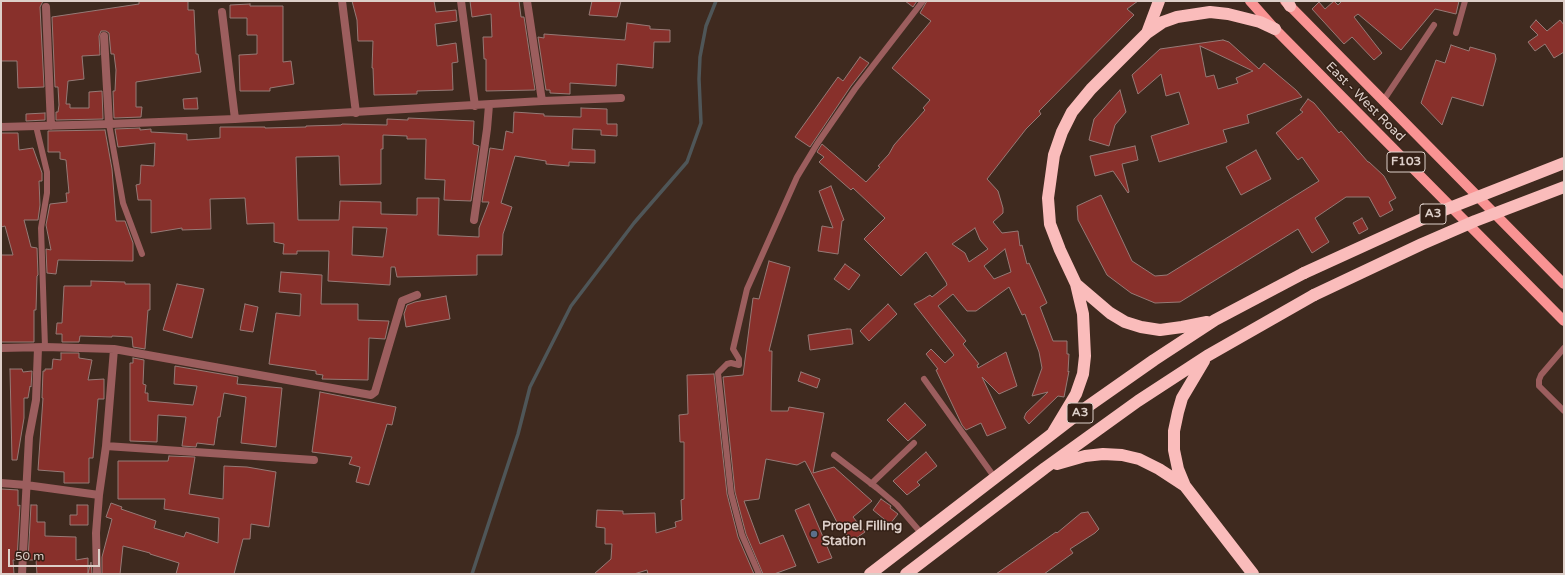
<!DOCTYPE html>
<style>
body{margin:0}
#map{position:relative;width:1565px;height:575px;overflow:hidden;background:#3f2a1f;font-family:"Varela Round",sans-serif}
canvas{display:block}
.frame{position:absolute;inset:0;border:2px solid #ddcfc9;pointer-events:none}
.scale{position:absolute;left:8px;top:549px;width:92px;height:18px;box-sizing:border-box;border:2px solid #ddcfc9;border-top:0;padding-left:5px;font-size:12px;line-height:14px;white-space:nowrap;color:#ddcfc9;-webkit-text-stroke:3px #342016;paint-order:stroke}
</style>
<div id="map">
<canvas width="1565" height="575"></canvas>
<div class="frame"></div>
<div class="scale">50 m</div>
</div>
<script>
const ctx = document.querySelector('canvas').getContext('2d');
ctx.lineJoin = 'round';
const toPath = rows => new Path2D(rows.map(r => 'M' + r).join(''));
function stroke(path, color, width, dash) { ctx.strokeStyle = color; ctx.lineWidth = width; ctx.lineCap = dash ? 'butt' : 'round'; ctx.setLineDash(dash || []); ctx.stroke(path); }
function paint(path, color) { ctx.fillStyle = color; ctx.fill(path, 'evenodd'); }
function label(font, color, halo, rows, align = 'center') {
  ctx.font = font + ' "Varela Round",sans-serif'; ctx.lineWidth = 3; ctx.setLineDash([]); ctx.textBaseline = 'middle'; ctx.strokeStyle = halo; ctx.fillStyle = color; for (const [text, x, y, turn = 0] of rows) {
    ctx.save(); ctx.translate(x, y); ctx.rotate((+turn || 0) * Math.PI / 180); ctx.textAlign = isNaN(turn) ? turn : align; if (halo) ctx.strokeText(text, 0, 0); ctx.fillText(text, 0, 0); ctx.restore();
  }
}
const stream = toPath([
 [472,574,518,434,530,387,571,306,634,223,687,162,701,123,699,79,700,57,706,26,716,1]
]);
const building = toPath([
 [1,1,43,1,40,7,44,87,18,88,17,61,1,61,1,1],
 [139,1,188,1,188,10,194,10,196,54,198,54,201,72,136,82,136,107,142,107,141,117,114,118,113,91,115,91,116,70,114,54,111,54,109,33,106,31,101,31,99,36,100,55,82,56,84,79,68,81,66,104,70,104,70,108,89,108,89,92,102,91,103,119,56,120,56,112,58,112,59,105,58,87,55,87,52,17,139,4,139,1],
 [352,1,434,1,436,12,456,10,457,21,435,24,437,46,456,43,458,62,452,63,453,90,417,91,417,94,374,95,373,68,372,68,373,41,358,41,357,20,352,1],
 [470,1,519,1,521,17,524,17,535,90,486,91,486,59,484,59,483,37,492,37,491,14,472,17,470,1],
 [592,1,621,1,617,17,589,15,592,1],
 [905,1,917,1,913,7,905,1],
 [927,1,1138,1,1127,9,1134,15,1039,111,1041,114,1026,129,987,179,998,191,1003,208,1003,213,993,222,1002,233,1018,231,1020,246,1022,245,1027,264,1029,263,1047,303,1040,307,1053,341,1067,341,1067,354,1069,354,1068,372,1069,371,1064,397,1058,396,1029,424,1024,418,1026,413,1048,392,1032,396,1042,368,1039,352,1025,314,1022,315,1009,287,976,311,967,311,953,294,938,306,966,341,963,344,979,364,977,365,978,368,1006,352,1017,386,999,394,982,377,1006,428,987,436,981,423,966,430,962,425,936,370,938,369,926,354,931,349,945,363,954,355,914,304,922,300,930,295,932,297,947,285,946,282,926,252,901,276,864,239,885,218,853,188,851,190,819,162,824,157,817,152,822,144,866,182,880,167,878,166,889,154,894,145,925,110,923,108,930,100,892,68,931,21,920,13,927,1],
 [975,228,980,240,988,249,969,262,965,253,952,244,975,228],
 [1005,249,1011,272,994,279,984,266,1005,249],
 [1334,1,1338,5,1342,1,1459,1,1456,14,1435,9,1401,50,1358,14,1354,17,1382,53,1374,60,1352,37,1344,44,1312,9,1319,2,1325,9,1334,1],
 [250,4,250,6,283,6,283,62,291,61,294,84,270,88,270,91,240,91,239,55,257,54,257,35,247,35,247,18,230,18,230,5,250,4],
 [1536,20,1547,31,1560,20,1564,25,1564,52,1554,58,1545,44,1535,51,1528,42,1538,35,1530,27,1536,20],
 [627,23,650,26,650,29,670,30,670,42,654,42,653,68,617,64,616,86,570,83,570,94,550,93,550,90,546,90,538,37,544,38,544,34,625,40,627,23],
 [1223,40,1229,42,1259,69,1264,63,1296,90,1302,97,1247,115,1249,123,1223,130,1227,142,1159,162,1151,136,1189,124,1179,92,1166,96,1161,74,1138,94,1132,75,1160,49,1223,40],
 [1200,46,1211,51,1253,71,1236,78,1238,83,1218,89,1214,75,1206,77,1200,46],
 [1451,45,1469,51,1470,47,1495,54,1496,59,1483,106,1452,97,1442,125,1421,103,1436,60,1445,63,1451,45],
 [860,57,869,63,851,86,810,147,795,137,838,77,843,81,860,57],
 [1120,90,1126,112,1115,125,1109,146,1089,140,1094,119,1120,90],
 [197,98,198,109,184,109,183,99,197,98],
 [1308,99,1314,103,1339,133,1341,131,1368,162,1369,162,1384,176,1396,198,1389,202,1393,210,1380,217,1369,197,1346,197,1315,218,1329,242,1312,253,1298,229,1180,302,1155,303,1131,293,1107,275,1078,220,1077,206,1101,195,1132,261,1155,276,1167,275,1319,181,1302,157,1298,160,1276,133,1303,112,1300,110,1308,99],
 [581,108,607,109,607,124,617,124,617,136,601,135,601,130,573,129,572,149,595,150,595,163,569,162,569,166,546,164,546,161,515,156,501,203,512,207,503,234,502,255,477,255,477,275,397,277,395,267,391,267,390,285,328,281,329,251,297,251,297,254,283,254,284,244,274,242,274,223,247,224,245,198,210,199,211,229,182,230,182,228,151,233,151,200,138,200,136,185,140,184,141,165,154,166,155,143,118,147,115,129,140,128,140,130,151,129,151,132,187,134,187,140,220,138,220,127,265,127,265,128,306,127,306,126,341,125,342,124,387,125,387,119,408,120,408,118,474,121,473,144,479,146,471,201,444,200,445,180,425,179,426,139,407,139,407,136,383,135,383,149,381,149,381,184,340,185,339,156,296,157,298,220,339,220,340,201,381,202,381,214,417,215,417,198,439,198,438,235,479,237,479,228,489,202,482,202,490,148,503,150,506,131,513,133,514,112,544,114,544,116,581,117,581,108],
 [353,227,387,228,383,257,352,255,353,227],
 [45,113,45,120,26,121,26,114,45,113],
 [105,130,112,169,116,221,125,221,133,243,133,261,58,260,56,274,47,273,46,249,51,250,46,225,50,204,67,202,66,193,69,193,66,160,60,159,60,152,48,152,48,131,105,130],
 [1,133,18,133,19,150,33,148,42,173,42,181,39,181,40,205,38,220,24,220,31,247,37,248,38,275,37,276,36,310,34,310,34,342,1,342,1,255,13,255,5,226,1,227,1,133],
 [1135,146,1138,160,1122,164,1129,192,1128,193,1113,171,1095,176,1090,156,1135,146],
 [1256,150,1271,179,1241,195,1226,167,1256,150],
 [831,186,844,220,842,221,838,254,818,251,822,226,833,228,819,191,831,186],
 [1362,218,1368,229,1359,234,1353,223,1362,218],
 [769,261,790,267,769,351,772,351,771,411,788,411,789,407,824,413,813,473,834,467,872,501,853,517,865,532,852,541,841,527,840,528,805,461,797,465,766,459,759,499,744,501,760,544,783,535,796,566,774,574,763,574,746,534,735,492,723,377,743,375,753,298,759,299,769,261],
 [845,264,860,275,849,290,834,279,845,264],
 [281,272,322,275,321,304,358,304,358,320,389,321,385,339,369,338,368,380,322,379,323,375,316,374,316,371,269,364,276,313,300,316,301,294,279,292,281,272],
 [91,281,125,282,125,284,150,284,150,310,148,310,145,349,133,347,132,337,112,336,112,337,80,336,79,342,62,342,62,334,56,334,57,323,62,323,64,286,91,286,91,281],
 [177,284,204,289,192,338,163,330,177,284],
 [446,296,450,319,406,327,404,314,407,305,415,302,446,296],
 [245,304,258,307,253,332,240,330,245,304],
 [888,304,897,314,869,341,860,331,888,304],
 [847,329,851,329,853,344,810,350,808,335,847,329],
 [61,353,79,353,79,358,92,360,88,380,104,379,104,399,98,399,93,458,89,458,89,483,64,483,64,472,38,470,43,398,42,398,43,371,45,371,45,369,52,369,53,359,61,360,61,353],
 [133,358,144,360,143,384,146,385,145,393,148,393,148,401,193,405,197,386,174,384,175,366,238,377,237,384,282,388,276,447,241,443,246,397,224,393,220,417,218,417,214,445,197,443,196,447,182,446,186,417,158,415,157,442,130,441,130,363,133,363,133,358],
 [10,369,22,369,23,372,32,371,31,387,30,386,28,398,24,398,24,418,17,460,12,460,10,369],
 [801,372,820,379,817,388,798,381,801,372],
 [714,374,727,494,738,537,754,574,648,574,647,570,634,574,594,574,611,559,612,544,605,544,605,528,596,527,597,510,623,511,623,514,655,513,656,533,676,527,675,522,682,520,681,500,684,499,684,442,680,442,679,415,688,414,687,375,714,374],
 [320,392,396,407,392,425,387,424,369,485,356,482,360,467,349,464,352,457,312,452,320,392],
 [905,403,926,425,908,441,887,420,905,403],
 [926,452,937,466,917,482,920,485,907,495,893,481,926,452],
 [169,456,195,457,189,494,223,499,224,466,247,467,276,472,269,527,251,524,250,539,243,539,234,574,176,574,179,563,150,554,150,553,123,546,120,574,102,574,102,557,112,519,106,517,111,503,122,507,121,509,156,521,154,528,184,537,186,532,218,543,219,518,164,509,165,499,118,499,118,461,168,461,169,456],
 [1,489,18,490,18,506,20,505,17,560,13,560,14,574,1,574,1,489],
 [881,499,891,506,890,508,898,514,890,524,873,510,881,499],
 [809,504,832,558,818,563,795,510,809,504],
 [31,505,37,505,37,522,45,522,45,536,76,537,76,560,88,558,88,573,91,562,92,574,37,574,36,560,28,560,31,505],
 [77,505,88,505,88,525,70,525,70,515,77,515,77,505],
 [1088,512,1099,529,1095,533,1070,549,1073,553,1044,574,996,574,1056,532,1057,533,1081,513,1088,512]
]);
const lane = toPath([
 [1456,33,1465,1],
 [1383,101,1434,25],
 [109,124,123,203,142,254],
 [36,126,47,172,47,193,41,228,45,347],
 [1564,348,1541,375,1539,380,1539,386,1564,411],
 [924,379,995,478],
 [834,455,877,488,897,505,922,534],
 [871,484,914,443],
 [759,574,742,535,731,493,718,373,727,364,731,363,739,365,739,359,733,349,747,289,797,177,817,144,855,89,923,1]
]);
const street = toPath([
 [342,1,356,113],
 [461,1,475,106],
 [527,1,542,101],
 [46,7,51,126],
 [222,12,235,119],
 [104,36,109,124],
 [1,127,109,124,235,119,542,101,621,98],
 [474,220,487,129,489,105],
 [1,348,45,347,114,349,371,395,375,392,402,301,417,295],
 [106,446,314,460],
 [1,483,26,485,99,495],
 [22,574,29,437,36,400,38,348],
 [97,574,96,533,99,495,106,446,114,349]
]);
const primary = toPath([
 [1250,1,1275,29,1564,321],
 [1285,1,1564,284]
]);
const highway = toPath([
 [1287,1,1290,6],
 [1147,33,1159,1],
 [1076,284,1110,313,1125,322,1141,327,1160,330,1182,327,1207,322],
 [1204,361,1182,398,1178,412,1174,431,1174,450,1178,469,1185,486,1253,574],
 [1052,434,1076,394,1083,374,1085,356,1083,314,1076,284,1060,250,1050,224,1048,198,1054,155,1062,132,1072,112,1091,89,1147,33,1163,22,1177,17,1210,12,1228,14,1260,22,1275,29],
 [1057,464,1085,456,1103,454,1122,455,1139,459,1159,469,1185,486],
 [870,574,1087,407,1154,360,1215,320,1304,273],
 [906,574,1045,468,1138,401,1207,356,1314,295]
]);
const highwayBridge = toPath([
 [1304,273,1429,216,1564,163],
 [1314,295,1422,244,1475,221,1564,187]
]);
const markers = [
 [814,534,4,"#5c6f8a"]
];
const shields = [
 [1406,162,38],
 [1433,214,26],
 [1080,413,26]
];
const shieldNames = [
 ["F103",1406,162],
 ["A3",1433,214],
 ["A3",1080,413]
];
const streetNames = [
 ["East - West Road",1365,102,45]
];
const poiNames = [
 ["Propel Filling",822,527],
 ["Station",822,542]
];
stroke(stream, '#4f5658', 3.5);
paint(building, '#88302b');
stroke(building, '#967a76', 1);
stroke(lane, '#9c5e5e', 6);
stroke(street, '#9c5e5e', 8);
stroke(primary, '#f99393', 10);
stroke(highway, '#fabcbb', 12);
stroke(highwayBridge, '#fabcbb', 12);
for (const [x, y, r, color] of markers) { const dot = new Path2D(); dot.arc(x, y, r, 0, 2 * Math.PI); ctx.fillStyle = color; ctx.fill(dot); stroke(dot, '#342016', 1.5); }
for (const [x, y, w] of shields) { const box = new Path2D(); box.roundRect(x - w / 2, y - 10, w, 20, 3); ctx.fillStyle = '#342016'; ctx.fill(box); stroke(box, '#ddcfc9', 1); }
label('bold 12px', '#ddcfc9', null, shieldNames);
label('13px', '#ddcfc9', '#342016', streetNames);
label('bold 13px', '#ddcfc9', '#342016', poiNames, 'left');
</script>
